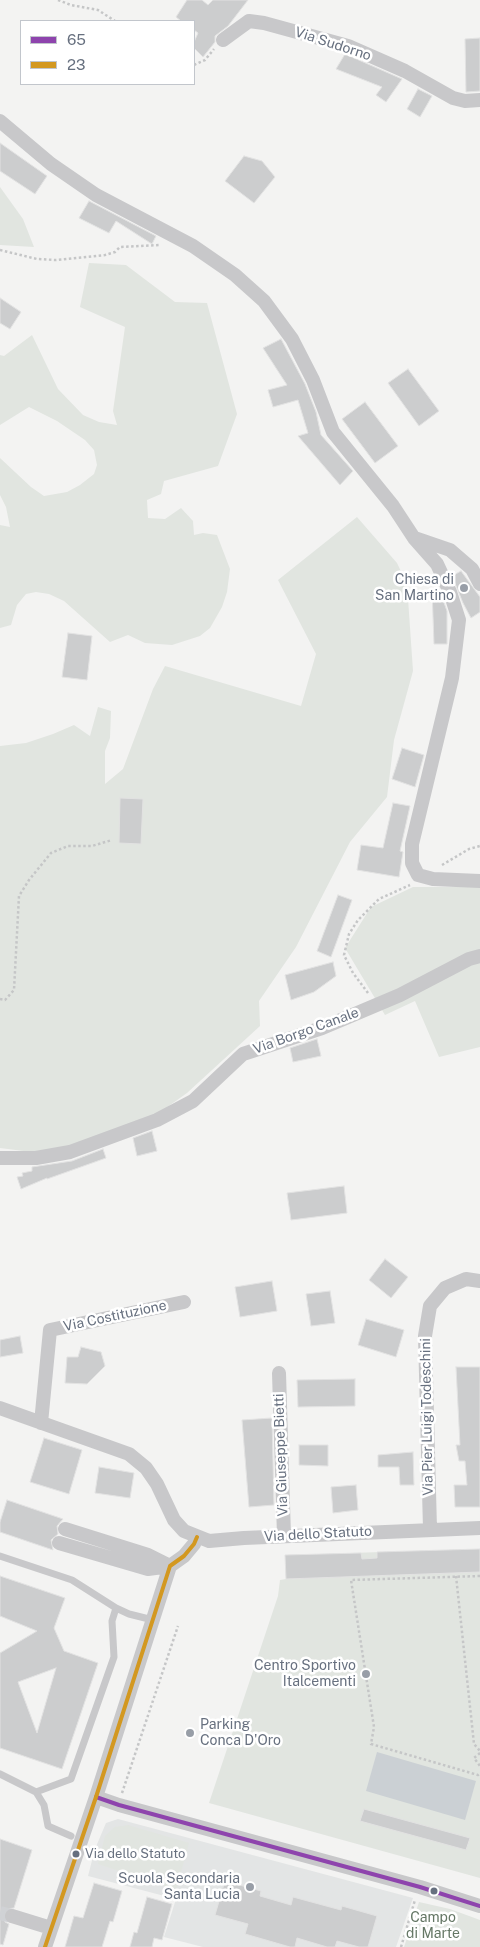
<!DOCTYPE html>
<style>
body{margin:0}
#map{position:relative;width:480px;height:1947px;overflow:hidden;background:#f3f3f2;font-family:"Public Sans",sans-serif}
canvas{display:block}
.legend{position:absolute;left:20px;top:20px;width:175px;height:65px;box-sizing:border-box;background:#fff;border:1px solid #c2c6cc;margin:0;padding:6px 9px;list-style:none;font-size:15px;color:#67707f}
.legend li{display:flex;align-items:center;gap:10px;height:25px}
.legend b{width:25px;border:1px solid #c2c6cc}
</style>
<div id="map">
<canvas width="480" height="1947"></canvas>
<ul class="legend">
<li><b style="height:6px;background:#8e44ad"></b>65</li>
<li><b style="height:6px;background:#d39820"></b>23</li>
</ul>
</div>
<script>
const ctx = document.querySelector('canvas').getContext('2d');
ctx.lineJoin = 'round';
function paint(path, color) { ctx.fillStyle = color; ctx.fill(path, 'evenodd'); }
const toPath = rows => new Path2D(rows.map(r => 'M' + r).join(''));
function stroke(path, color, width, dash) { ctx.strokeStyle = color; ctx.lineWidth = width; ctx.lineCap = dash ? 'butt' : 'round'; ctx.setLineDash(dash || []); ctx.stroke(path); }
function label(font, color, halo, rows, align = 'center') {
  ctx.font = font + ' "Public Sans",sans-serif'; ctx.lineWidth = 5; ctx.setLineDash([]); ctx.textBaseline = 'middle'; ctx.strokeStyle = halo; ctx.fillStyle = color; for (const [text, x, y, turn = 0] of rows) {
    ctx.save(); ctx.translate(x, y); ctx.rotate((+turn || 0) * Math.PI / 180); ctx.textAlign = isNaN(turn) ? turn : align; if (halo) ctx.strokeText(text, 0, 0); ctx.fillText(text, 0, 0); ctx.restore();
  }
}
const built = toPath([
 [118,1819,413,1898,396,1947,203,1947,164,1937,176,1899,88,1876,95,1849,106,1823]
]);
const green = toPath([
 [0,187,23,219,34,247,0,245],
 [89,263,126,265,175,302,207,303,237,414,218,466,164,481,161,494,147,500,148,518,165,519,181,508,193,521,194,535,203,533,217,535,230,569,227,592,222,607,210,628,200,636,172,645,145,643,128,635,110,642,64,601,49,594,36,592,26,594,17,605,11,625,0,628,0,525,10,527,6,507,0,495,0,458,31,487,44,496,67,492,80,485,94,474,97,465,94,450,85,440,57,421,29,407,0,425,0,355,4,356,32,335,58,389,83,415,99,422,117,425,113,411,125,327,80,307],
 [357,517,397,563,407,584,413,671,394,740,387,797,350,842,296,947,259,1001,260,1026,187,1093,149,1120,87,1143,39,1153,0,1148,0,746,26,743,53,734,74,725,90,736,98,707,111,711,110,738,105,751,105,784,123,769,153,689,165,666,301,706,316,654,278,580],
 [413,887,480,887,480,1047,439,1057,415,1001,385,1015,345,948,371,907],
 [480,1549,480,1878,209,1803,278,1596,280,1580,286,1579,285,1555],
 [128,1825,189,1843,176,1890,98,1864,105,1836,115,1827],
 [419,1902,450,1909,480,1920,480,1947,404,1947]
]);
const water = toPath([
 [377,1752,476,1781,465,1820,366,1791]
]);
const building = toPath([
 [187,0,202,0,208,5,213,0,248,0,228,26,215,36,215,42,203,57,194,48,194,42,198,33,194,30,194,21,181,21,176,17,187,0],
 [480,38,480,91,466,92,465,39,480,38],
 [345,54,402,79,386,102,376,95,382,87,336,69,345,54],
 [418,89,432,96,420,117,407,109,418,89],
 [0,143,47,176,35,194,0,171,0,143],
 [244,156,262,161,275,177,254,203,225,181,244,156],
 [89,201,156,236,152,244,116,221,109,233,79,218,89,201],
 [0,298,21,312,10,329,0,323,0,298],
 [281,339,305,384,316,412,321,435,353,471,340,485,298,436,308,433,298,400,273,407,268,390,287,385,263,348,281,339],
 [408,369,439,411,419,426,388,383,408,369],
 [365,402,398,446,375,463,342,419,365,402],
 [461,571,480,597,480,612,471,618,463,603,452,576,461,571],
 [432,589,439,589,447,611,447,644,434,644,432,589],
 [68,633,92,636,87,680,62,677,68,633],
 [402,748,424,755,415,787,392,779,402,748],
 [120,798,143,799,141,844,119,843,120,798],
 [393,803,410,806,400,851,403,852,399,877,357,870,361,845,383,848,393,803],
 [338,895,352,900,331,957,317,951,338,895],
 [333,962,336,976,314,992,291,1000,285,975,333,962],
 [317,1039,321,1056,293,1062,290,1048,317,1039],
 [152,1131,157,1151,137,1156,133,1138,152,1131],
 [103,1149,106,1158,47,1179,47,1178,21,1189,17,1177,23,1176,22,1173,32,1171,32,1167,72,1161,103,1149],
 [344,1186,347,1213,291,1220,287,1193,344,1186],
 [385,1259,408,1277,391,1298,369,1280,385,1259],
 [272,1281,277,1311,240,1317,235,1287,272,1281],
 [330,1291,335,1323,311,1326,306,1294,330,1291],
 [366,1319,404,1330,396,1357,358,1345,366,1319],
 [20,1336,23,1353,0,1357,0,1340,20,1336],
 [81,1347,101,1352,105,1366,87,1384,65,1383,67,1357,78,1357,81,1347],
 [456,1367,480,1367,480,1507,455,1507,454,1485,467,1485,465,1461,459,1461,456,1445,460,1445,456,1367],
 [355,1379,355,1406,298,1407,297,1380,355,1379],
 [272,1418,274,1505,249,1507,242,1420,272,1418],
 [44,1438,82,1450,69,1494,30,1482,44,1438],
 [299,1445,328,1445,328,1466,299,1465,299,1445],
 [413,1452,414,1485,400,1485,399,1467,378,1467,378,1455,413,1452],
 [99,1467,134,1473,130,1498,95,1493,99,1467],
 [356,1485,358,1510,333,1513,331,1487,356,1485],
 [7,1500,63,1519,57,1526,58,1534,51,1540,53,1550,0,1532,0,1522,7,1500],
 [480,1549,480,1572,286,1579,285,1555,361,1553,362,1559,377,1558,377,1552,480,1549],
 [0,1576,65,1598,54,1628,64,1651,98,1663,62,1769,0,1748,0,1653,37,1631,0,1616,0,1576],
 [56,1668,37,1733,18,1682,56,1668],
 [364,1809,470,1838,466,1850,360,1821,364,1809],
 [0,1839,32,1850,14,1908,6,1909,4,1914,5,1922,9,1924,3,1945,0,1944,0,1839],
 [225,1881,261,1891,260,1896,291,1905,293,1897,341,1910,342,1906,377,1916,368,1947,359,1947,337,1941,335,1947,327,1947,297,1938,295,1947,290,1947,245,1934,248,1924,215,1915,225,1881],
 [94,1883,122,1891,113,1922,110,1921,102,1947,65,1947,74,1916,83,1918,94,1883],
 [147,1897,172,1904,162,1940,154,1938,152,1947,130,1947,134,1932,137,1933,147,1897]
]);
const streetTunnel = toPath([
 [0,1913,12,1916]
]);
const path = toPath([
 [58,0,71,5,98,10,115,21],
 [194,65,205,60,214,49],
 [0,250,37,259,56,260,105,255,115,252,120,247,159,245],
 [442,865,469,849,480,846],
 [368,993,353,973,344,955,349,934,358,920,379,899,410,885],
 [0,999,5,1000,14,990,19,896,29,880,51,853,68,846,92,846,112,840],
 [456,1576,474,1744,480,1751],
 [480,1576,351,1580,374,1727,371,1744,478,1775,480,1773],
 [480,1753,474,1758,480,1766],
 [122,1793,178,1626],
 [401,1947,415,1900]
]);
const lane = toPath([
 [0,1556,72,1580,116,1608,112,1621,114,1657,71,1779,36,1792],
 [116,1608,129,1614,153,1620],
 [0,1774,36,1792,44,1805,48,1826,71,1836]
]);
const street = toPath([
 [223,40,249,21,264,23,348,46,405,71,453,98,465,101,480,100],
 [0,121,51,164,96,195,193,246,235,275,264,301,292,339,313,380,333,432,393,506,414,538,437,564,450,592,459,620,452,678,412,844,412,863,418,875,433,879,480,881],
 [415,538,450,550,472,569,480,584],
 [0,1158,36,1158,70,1152,157,1120,193,1101,243,1054,322,1028,400,995,469,959,480,956],
 [279,1373,284,1536],
 [0,1408,129,1454,146,1468,157,1484,174,1520,184,1531,209,1541,244,1538,480,1528],
 [41,1423,50,1330,184,1302],
 [430,1529,425,1336,430,1306,445,1288,466,1279,480,1281],
 [59,1543,148,1569,170,1566,148,1555,65,1529],
 [96,1797,119,1805,420,1887,480,1906],
 [12,1916,51,1928],
 [45,1947,96,1797,170,1566,184,1556,194,1544,197,1537]
]);
const bus1 = toPath([
 [96,1797,119,1805,420,1887,480,1906]
]);
const bus2 = toPath([
 [45,1947,96,1797,170,1566,184,1556,194,1544,197,1537]
]);
const markers = [
 [464,588,5,"#989ea7"],
 [366,1674,5,"#989ea7"],
 [190,1733,5,"#989ea7"],
 [76,1854,4.5,"#67707f"],
 [250,1887,5,"#989ea7"],
 [434,1891,4.5,"#67707f"]
];
const busNames = [
 ["Via dello Statuto",85,1854]
];
const streetNames = [
 ["Via Sudorno",333,44,18],
 ["Via Borgo Canale",306,1031,-20],
 ["Via Costituzione",115,1316,-12],
 ["Via Pier Luigi Todeschini",427,1417,-91],
 ["Via Giuseppe Bietti",281,1455,-92],
 ["Via dello Statuto",318,1534,-3]
];
const poiNames = [
 ["Chiesa di",454,580],
 ["San Martino",454,596],
 ["Centro Sportivo",356,1666],
 ["Italcementi",356,1682],
 ["Parking",200,1725,"left"],
 ["Conca D'Oro",200,1741,"left"],
 ["Scuola Secondaria",240,1879],
 ["Santa Lucia",240,1895]
];
const parkNames = [
 ["Campo",433,1918],
 ["di Marte",433,1934]
];
paint(built, '#e3e5e5');
paint(green, '#e1e5e0');
paint(water, '#cbd0d4');
paint(building, '#cccdce');
stroke(building, '#e2e2e2', 1);
stroke(streetTunnel, '#d0d2d5', 14, [14, 7]);
stroke(path, '#c5c6c7', 2.5, [2.5, 2.5]);
stroke(lane, '#c8c8ca', 7);
stroke(street, '#c8c8ca', 14);
stroke(bus1, '#8e44ad', 4);
stroke(bus2, '#d39820', 4);
for (const [x, y, r, color] of markers) { const dot = new Path2D(); dot.arc(x, y, r, 0, 2 * Math.PI); ctx.fillStyle = color; ctx.fill(dot); stroke(dot, '#fff', 2); }
label('13px', '#67707f', '#fff', busNames, 'left');
label('14px', '#67707f', '#fff', streetNames);
label('14px', '#67707f', '#fff', poiNames, 'right');
label('14px', '#657765', '#fff', parkNames);
</script>
